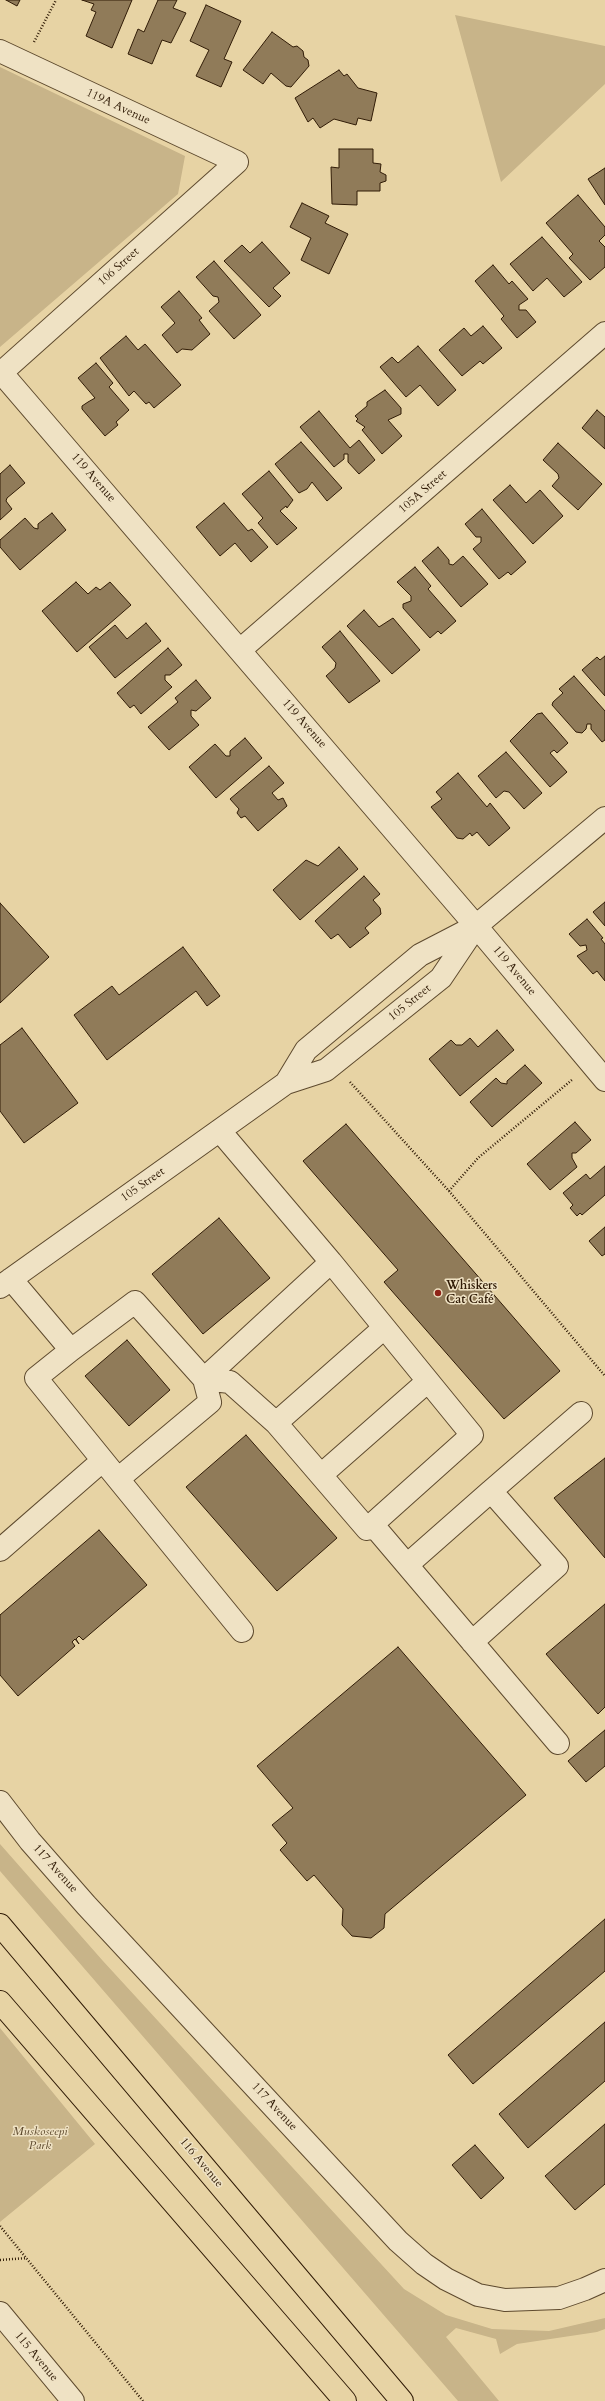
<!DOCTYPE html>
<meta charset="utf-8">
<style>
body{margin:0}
canvas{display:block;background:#e7d3a4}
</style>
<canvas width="605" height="2401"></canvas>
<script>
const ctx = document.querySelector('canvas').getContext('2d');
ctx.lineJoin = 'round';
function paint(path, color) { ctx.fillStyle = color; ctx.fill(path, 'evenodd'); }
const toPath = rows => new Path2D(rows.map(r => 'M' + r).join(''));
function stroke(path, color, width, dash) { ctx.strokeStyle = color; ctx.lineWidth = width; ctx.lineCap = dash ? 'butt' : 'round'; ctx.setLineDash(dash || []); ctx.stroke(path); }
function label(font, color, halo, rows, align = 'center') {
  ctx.font = font + ' Cardo,serif'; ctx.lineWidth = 3; ctx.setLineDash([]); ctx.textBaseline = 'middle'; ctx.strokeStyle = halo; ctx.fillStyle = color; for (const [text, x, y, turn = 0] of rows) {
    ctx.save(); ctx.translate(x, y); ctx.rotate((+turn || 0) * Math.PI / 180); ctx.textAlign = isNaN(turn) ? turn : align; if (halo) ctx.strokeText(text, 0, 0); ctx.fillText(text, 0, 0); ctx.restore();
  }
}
const green = toPath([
 [455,15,605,46,605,84,501,182],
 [0,67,185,156,178,194,0,347],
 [0,1844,103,1961,404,2289,446,2315,492,2329,549,2331,605,2318,605,2329,597,2332,517,2344,500,2354,496,2339,456,2328,446,2337,499,2401,458,2401,0,1871],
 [0,2028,95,2144,0,2222]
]);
const building = toPath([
 [6,0,20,0,17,6,6,0],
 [82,0,132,0,112,48,86,36,96,12,91,10,94,4,82,0],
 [158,0,177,0,173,8,186,13,171,43,162,40,152,64,128,54,138,29,144,32,158,0],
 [206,5,241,21,224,59,232,62,221,87,196,76,209,50,190,41,206,5],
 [272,32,293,47,297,46,303,51,304,57,308,60,309,66,291,87,286,86,271,73,263,84,243,70,272,32],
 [339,70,344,76,347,74,358,88,377,93,371,121,358,118,356,125,334,119,320,128,313,118,308,122,295,98,339,70],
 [339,149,373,149,373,163,381,164,380,172,386,175,386,181,380,183,380,191,357,191,357,205,332,204,331,167,339,168,339,149],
 [605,168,605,205,588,179,605,168],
 [578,195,605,227,605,235,599,241,605,247,605,267,590,280,569,258,573,254,546,223,578,195],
 [302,203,329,216,325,223,348,234,329,274,301,260,311,238,290,227,302,203],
 [542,237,582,282,564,297,547,278,533,291,510,264,542,237],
 [262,242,290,273,273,288,281,296,269,307,224,261,242,245,250,253,262,242],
 [214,261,261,315,234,339,209,311,219,302,218,297,213,296,196,277,214,261],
 [493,265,509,284,512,281,528,299,519,305,519,310,526,310,536,322,517,338,501,319,504,316,475,281,493,265],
 [179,291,202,318,199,320,210,334,192,350,182,349,177,353,162,335,175,323,161,307,179,291],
 [483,326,502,348,483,364,480,361,462,376,439,350,464,328,471,336,483,326],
 [126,336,138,350,145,344,181,385,154,408,149,402,146,404,134,391,129,396,100,358,126,336],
 [418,346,456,390,438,406,420,385,406,397,380,367,392,357,398,363,418,346],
 [96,363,113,383,109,387,129,410,116,422,118,425,105,436,82,409,82,406,88,402,95,398,78,378,96,363],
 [385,390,401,408,401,414,388,420,402,436,382,454,362,430,365,427,356,421,358,419,355,416,367,406,367,402,385,390],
 [597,410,605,417,605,449,582,428,597,410],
 [319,411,350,448,359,440,375,460,359,474,348,462,348,454,344,454,344,459,334,467,300,427,319,411],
 [301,442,342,488,327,501,312,482,307,489,299,493,275,464,301,442],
 [558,443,602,484,578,510,552,486,559,478,558,474,543,460,558,443],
 [10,465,25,483,7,498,6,501,12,509,0,520,0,474,10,465],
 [269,471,293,500,287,508,286,506,280,511,297,528,277,545,258,523,263,518,242,494,269,471],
 [510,485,526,503,540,490,563,516,533,544,493,500,510,485],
 [224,503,248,531,252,529,268,547,251,562,235,543,220,556,196,527,224,503],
 [482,509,526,562,511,575,508,572,499,579,473,549,481,542,481,537,476,537,465,524,482,509],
 [52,513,66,530,20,570,0,547,0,540,25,518,34,528,38,529,38,524,52,513],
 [438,547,449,560,449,564,453,565,463,556,488,584,461,607,422,561,438,547],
 [415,567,431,586,428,589,456,621,441,634,438,631,430,638,403,608,403,604,411,601,411,596,397,582,415,567],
 [76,582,88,594,96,587,100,590,110,582,131,605,77,652,42,611,76,582],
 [364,610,379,627,393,618,420,650,392,674,347,626,364,610],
 [146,623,161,641,115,678,89,647,115,625,127,639,146,623],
 [340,631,380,681,349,703,326,676,335,668,336,663,322,647,340,631],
 [168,648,182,665,170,675,165,675,165,680,172,687,141,714,134,705,130,708,117,693,168,648],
 [605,656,605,696,582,670,597,657,600,660,605,656],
 [574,676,605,711,605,740,602,742,591,729,591,724,587,724,586,729,582,733,576,732,552,705,553,702,563,693,559,689,574,676],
 [196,680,211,698,196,711,191,710,191,716,199,725,169,750,148,727,178,702,175,698,196,680],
 [542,713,568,743,557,753,554,750,550,753,567,772,550,787,510,741,537,714,542,713],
 [245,738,262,758,216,798,189,767,215,744,226,756,230,756,230,751,245,738],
 [506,752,542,793,524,809,509,792,504,791,496,798,478,776,506,752],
 [269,766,284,783,272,793,278,800,283,798,287,806,258,831,245,816,241,818,237,813,239,809,230,799,269,766],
 [458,773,487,807,490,803,510,828,489,846,477,832,472,836,470,833,463,839,457,838,431,807,442,799,436,792,458,773],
 [339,847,358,869,300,920,273,890,306,860,318,866,339,847],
 [364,876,380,894,373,900,380,908,381,914,365,928,369,933,350,948,338,934,331,939,315,921,364,876],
 [605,902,605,926,593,912,605,902],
 [0,903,49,957,0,1003,0,903],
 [587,919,603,938,601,939,605,944,605,981,597,971,593,974,577,956,587,950,586,945,580,946,569,934,587,919],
 [183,947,220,996,207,1006,196,991,107,1060,74,1015,112,986,119,995,183,947],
 [22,1028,78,1103,24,1143,0,1111,0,1045,22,1028],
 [497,1030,514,1050,460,1096,429,1059,451,1040,456,1045,462,1045,470,1038,478,1047,497,1030],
 [525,1065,542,1083,492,1127,470,1102,496,1078,501,1083,507,1084,507,1081,525,1065],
 [575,1122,591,1140,576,1153,572,1153,572,1158,577,1167,550,1190,527,1164,575,1122],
 [346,1124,560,1371,504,1419,384,1282,398,1270,303,1161,346,1124],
 [605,1166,605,1195,582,1215,580,1213,577,1216,570,1208,573,1205,563,1193,586,1174,590,1179,605,1166],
 [219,1218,270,1278,203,1334,152,1274,219,1218],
 [605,1227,605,1254,602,1256,589,1241,605,1227],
 [127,1340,170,1390,129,1426,85,1376,127,1340],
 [246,1435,337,1538,277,1591,186,1487,246,1435],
 [605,1458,605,1558,554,1498,605,1458],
 [99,1530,147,1585,83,1640,79,1636,76,1639,79,1644,75,1639,72,1642,75,1646,18,1696,0,1675,0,1615,99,1530],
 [605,1604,605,1707,598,1714,546,1654,605,1604],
 [398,1647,526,1795,385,1914,384,1928,371,1938,352,1936,342,1925,343,1909,314,1875,307,1881,280,1850,287,1843,272,1825,293,1808,257,1766,398,1647],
 [605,1730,605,1766,586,1782,568,1761,605,1730],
 [605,1919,605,1971,473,2084,448,2055,605,1919],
 [605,2022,605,2081,528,2148,499,2114,605,2022],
 [605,2124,605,2184,575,2210,545,2176,605,2124],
 [475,2145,504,2178,481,2199,452,2165,475,2145]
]);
const path = toPath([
 [34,42,56,0],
 [350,1082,449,1191,605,1376],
 [449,1191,478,1158,573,1079],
 [0,2226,143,2401],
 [0,2260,27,2258]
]);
const minor = toPath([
 [0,51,237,162,2,372],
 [0,371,476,926,605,1080],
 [240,650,605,333],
 [286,1083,306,1050,420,955,476,926,605,818],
 [11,1279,71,1350,135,1302,204,1379,331,1262,220,1131],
 [0,1287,286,1083,326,1070,441,978,476,926],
 [71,1350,36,1378,118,1479,210,1402,204,1379,230,1382,276,1423,367,1529,472,1435,331,1262],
 [276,1423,384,1328],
 [321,1475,428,1381],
 [118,1479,242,1631],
 [491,1491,581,1413],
 [373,1525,558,1743],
 [0,1550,102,1461],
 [407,1565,491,1491,557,1566,472,1642],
 [0,1802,30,1841,86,1905,398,2241,424,2264,446,2279,478,2295,505,2300,559,2298,585,2289,605,2280],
 [0,2313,73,2401]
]);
const major = toPath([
 [0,1925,402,2401],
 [0,2002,345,2401]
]);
const markers = [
 [438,1293,4,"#8f2418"]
];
const streetNames = [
 ["119A Avenue",118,107,25],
 ["106 Street",119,267,-42],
 ["119 Avenue",93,478,49],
 ["105A Street",423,492,-41],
 ["119 Avenue",304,724,49],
 ["119 Avenue",514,971,50],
 ["105 Street",410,1003,-39],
 ["105 Street",143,1185,-35],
 ["117 Avenue",55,1869,48],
 ["117 Avenue",274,2107,47],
 ["116 Avenue",201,2163,50],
 ["115 Avenue",36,2357,50]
];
const poiNames = [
 ["Whiskers",446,1286],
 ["Cat Café",446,1300]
];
const parkNames = [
 ["Muskoseepi",40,2132],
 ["Park",40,2146]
];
paint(green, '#c8b489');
paint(building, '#907b59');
stroke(building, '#311c07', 1);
stroke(minor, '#5e4a2e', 24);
stroke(major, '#311c07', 24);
stroke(path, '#311c07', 2.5, [1, 2]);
stroke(minor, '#efe2c4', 22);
stroke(major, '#e7d3a4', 22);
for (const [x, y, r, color] of markers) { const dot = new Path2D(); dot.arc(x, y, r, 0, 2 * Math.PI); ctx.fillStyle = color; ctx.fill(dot); stroke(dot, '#efe2c4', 1.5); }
label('12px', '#311c07', '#efe2c4', streetNames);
label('bold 12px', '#311c07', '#efe2c4', poiNames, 'left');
label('italic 12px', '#5e4a2e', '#efe2c4', parkNames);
</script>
